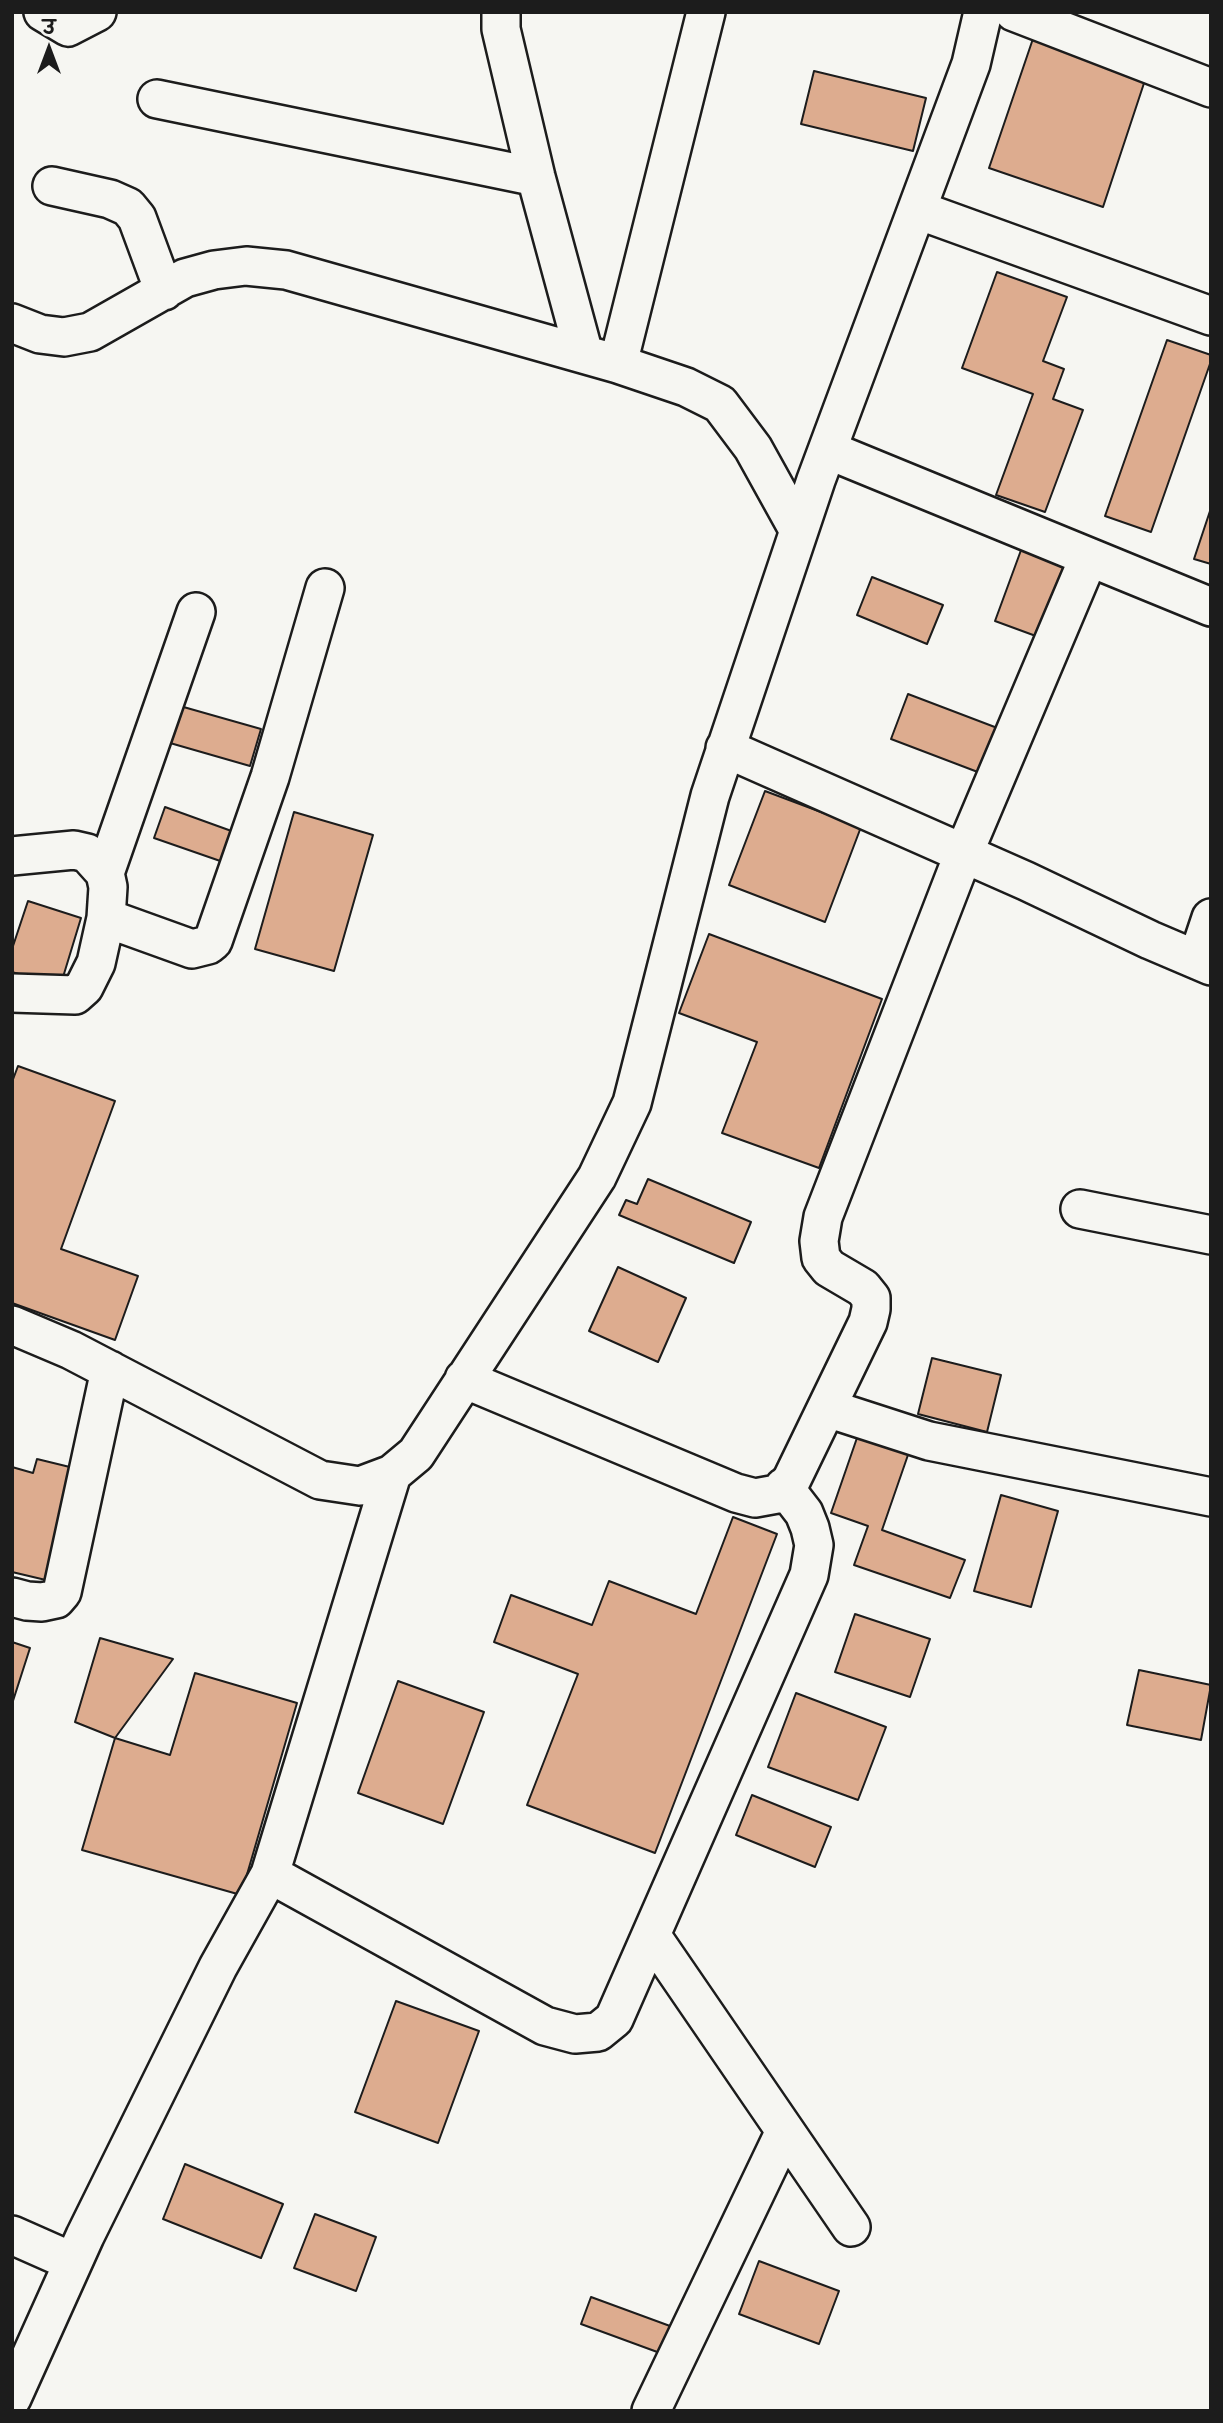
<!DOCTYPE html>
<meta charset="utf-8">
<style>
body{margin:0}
#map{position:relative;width:1223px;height:2423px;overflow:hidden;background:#f6f6f2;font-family:Caveat,"Playpen Sans Deva",sans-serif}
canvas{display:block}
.frame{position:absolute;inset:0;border:14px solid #1c1c1c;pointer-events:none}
.north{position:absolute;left:14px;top:14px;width:70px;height:70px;-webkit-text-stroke:5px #f6f6f2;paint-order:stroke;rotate:0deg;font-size:19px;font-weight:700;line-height:28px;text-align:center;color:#1c1c1c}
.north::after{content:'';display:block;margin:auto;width:24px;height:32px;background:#1c1c1c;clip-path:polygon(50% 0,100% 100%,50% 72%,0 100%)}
</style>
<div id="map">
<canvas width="1223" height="2423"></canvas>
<div class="frame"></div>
<div class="north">उ</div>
</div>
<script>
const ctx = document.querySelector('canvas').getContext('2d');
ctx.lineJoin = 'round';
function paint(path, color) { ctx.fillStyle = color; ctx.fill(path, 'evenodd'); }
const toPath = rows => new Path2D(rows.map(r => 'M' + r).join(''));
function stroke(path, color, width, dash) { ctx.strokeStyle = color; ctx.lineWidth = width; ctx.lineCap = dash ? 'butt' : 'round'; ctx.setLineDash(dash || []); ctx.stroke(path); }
const building = toPath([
 [1039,21,1152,59,1103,207,989,168,1039,21],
 [814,71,926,98,913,151,801,124,814,71],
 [997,272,1067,297,1043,361,1064,369,1053,399,1083,410,1045,512,996,495,1033,394,962,368,997,272],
 [1167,340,1211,355,1211,361,1151,532,1105,516,1167,340],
 [1211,508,1211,564,1194,559,1211,508],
 [1024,542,1073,559,1044,639,995,621,1024,542],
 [872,577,943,605,927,644,857,615,872,577],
 [908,694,1000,729,983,774,891,739,908,694],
 [180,706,261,729,250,766,170,743,180,706],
 [765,791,861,827,825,922,729,885,765,791],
 [165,807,237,833,226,863,154,838,165,807],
 [294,812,373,835,334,971,255,949,294,812],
 [28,901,81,918,60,987,12,972,12,949,28,901],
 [709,934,882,999,819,1168,722,1133,757,1042,679,1013,709,934],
 [18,1066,115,1101,61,1249,138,1276,115,1340,12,1303,12,1082,18,1066],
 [648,1179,751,1222,734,1263,619,1215,626,1200,637,1204,648,1179],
 [618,1267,686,1298,658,1362,589,1331,618,1267],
 [932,1358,1001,1375,987,1432,918,1414,932,1358],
 [858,1435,909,1452,882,1530,965,1560,950,1598,854,1565,868,1526,831,1513,858,1435],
 [37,1459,78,1469,50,1581,12,1572,12,1467,33,1473,37,1459],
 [1001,1495,1058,1511,1031,1607,974,1591,1001,1495],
 [733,1517,777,1534,655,1853,527,1805,578,1674,494,1642,511,1595,592,1625,609,1581,696,1614,733,1517],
 [855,1614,930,1639,910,1697,835,1672,855,1614],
 [100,1638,173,1659,115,1738,75,1722,100,1638],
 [12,1642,30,1648,12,1704,12,1642],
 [1139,1670,1211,1685,1201,1740,1127,1725,1139,1670],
 [195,1673,297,1703,241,1895,82,1850,115,1738,170,1755,195,1673],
 [398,1681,484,1712,443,1824,358,1793,398,1681],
 [796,1693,886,1727,858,1800,768,1767,796,1693],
 [752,1795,831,1827,815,1867,736,1835,752,1795],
 [396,2001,479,2031,438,2143,355,2112,396,2001],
 [185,2164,283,2204,261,2258,163,2219,185,2164],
 [315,2214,376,2237,356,2291,294,2268,315,2214],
 [759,2261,839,2291,819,2344,739,2314,759,2261],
 [591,2297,670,2326,660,2353,581,2324,591,2297]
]);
const minor = toPath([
 [43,12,68,27,97,12],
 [501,12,501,29,536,177,584,354],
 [1014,12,1211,88],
 [157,99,536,177],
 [52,186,110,199,128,207,137,218,164,291],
 [918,210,1211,316],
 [12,323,40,334,64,337,90,332,185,278,214,270,246,266,286,270,618,364,686,387,720,404,753,448,799,531],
 [618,364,706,12],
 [828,450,1211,607],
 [725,748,1026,881,1150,940,1211,966],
 [12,856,74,850,87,853,105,873,108,887,106,918,96,963,84,987,75,995,12,993],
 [105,873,196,612],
 [106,918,192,949,208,945,213,941,270,777,325,588],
 [1197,960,1211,918],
 [1080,1209,1211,1235],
 [12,1325,71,1350,320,1480,360,1486,392,1474,416,1454,597,1177,632,1103,710,796,816,480,971,64,983,12],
 [464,1379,736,1493,755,1498,777,1494,791,1481,868,1322,871,1309,871,1298,863,1288,829,1268,821,1258,819,1241,823,1217,963,855,1089,557],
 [827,1408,929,1441,1211,1497],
 [12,1597,27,1601,42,1602,56,1599,62,1592,110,1370],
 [270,1874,545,2026,575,2034,598,2032,614,2019,809,1575,814,1545,810,1528,804,1513,784,1487],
 [651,1935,851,2227],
 [12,2235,73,2262],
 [12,2398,85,2236,218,1967,270,1874,392,1474],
 [651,2411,785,2131]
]);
paint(building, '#ddac8f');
stroke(building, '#1c1c1c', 2);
stroke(minor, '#1c1c1c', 42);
stroke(minor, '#f6f6f2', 37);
</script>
